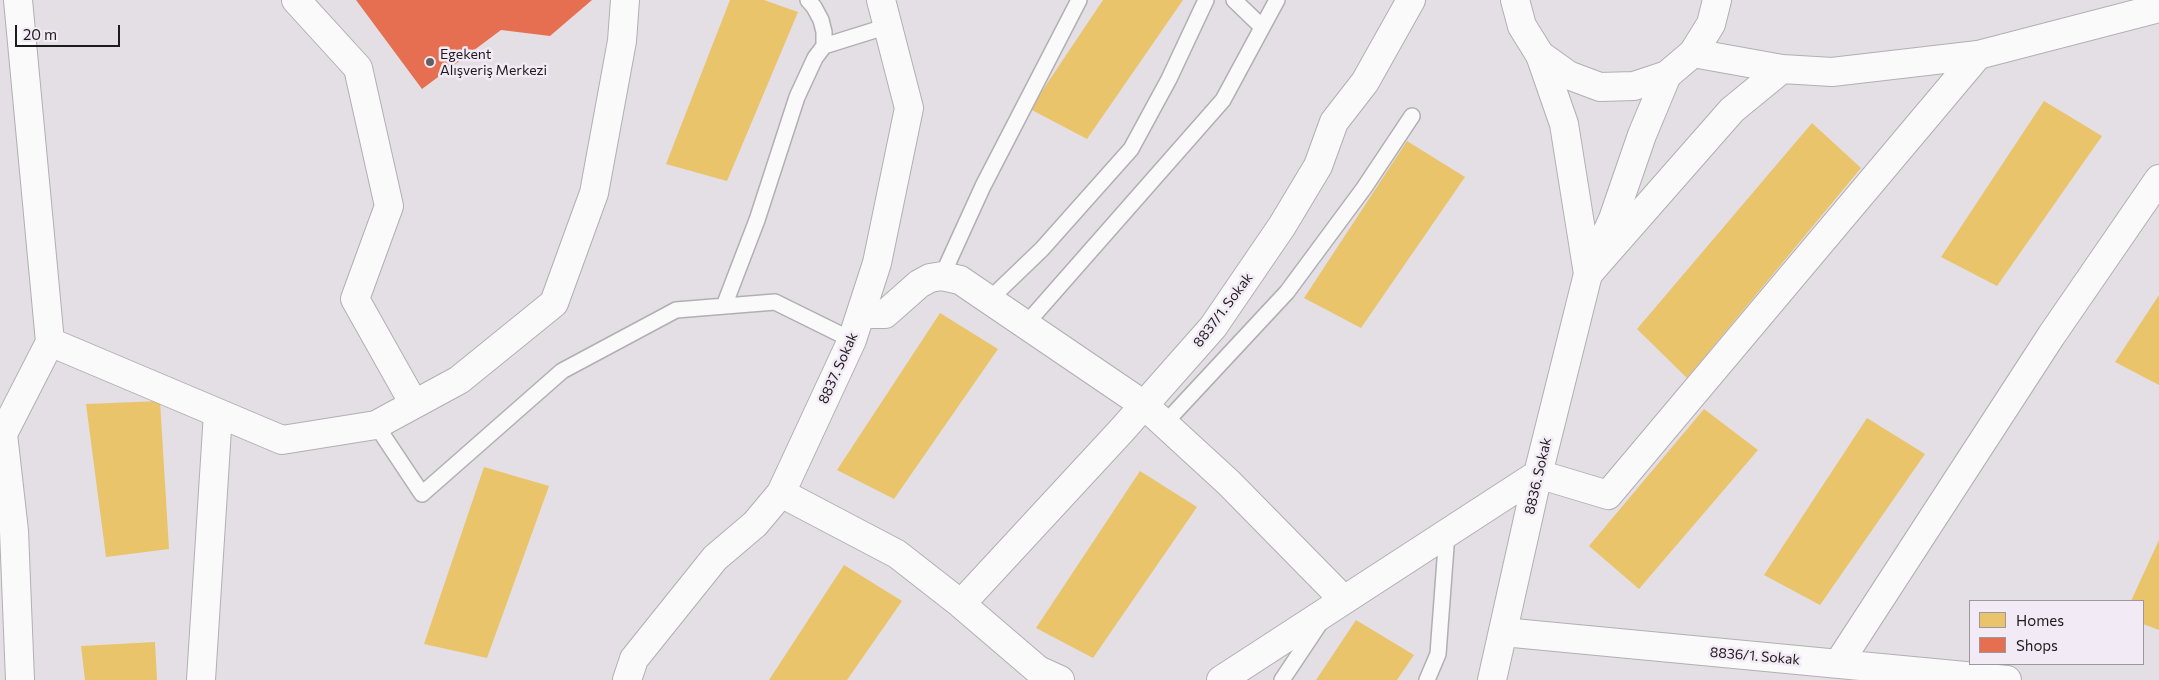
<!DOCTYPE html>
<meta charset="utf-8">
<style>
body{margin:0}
#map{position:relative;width:2159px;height:680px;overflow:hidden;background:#e3dfe5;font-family:Commissioner,sans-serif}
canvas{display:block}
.legend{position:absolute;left:1969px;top:600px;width:175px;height:65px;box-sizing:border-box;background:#f2eaf4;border:1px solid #9d979f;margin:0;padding:6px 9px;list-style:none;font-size:15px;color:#1e1b1f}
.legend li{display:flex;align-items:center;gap:10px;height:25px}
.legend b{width:25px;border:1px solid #9d979f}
.scale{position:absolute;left:15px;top:25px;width:105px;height:22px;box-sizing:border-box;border:2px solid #1e1b1f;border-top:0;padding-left:6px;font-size:15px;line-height:18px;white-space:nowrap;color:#1e1b1f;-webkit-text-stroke:4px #f2eaf4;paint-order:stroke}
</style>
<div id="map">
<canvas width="2159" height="680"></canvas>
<ul class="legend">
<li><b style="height:14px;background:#e9c46a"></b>Homes</li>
<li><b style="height:14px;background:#e76f51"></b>Shops</li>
</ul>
<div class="scale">20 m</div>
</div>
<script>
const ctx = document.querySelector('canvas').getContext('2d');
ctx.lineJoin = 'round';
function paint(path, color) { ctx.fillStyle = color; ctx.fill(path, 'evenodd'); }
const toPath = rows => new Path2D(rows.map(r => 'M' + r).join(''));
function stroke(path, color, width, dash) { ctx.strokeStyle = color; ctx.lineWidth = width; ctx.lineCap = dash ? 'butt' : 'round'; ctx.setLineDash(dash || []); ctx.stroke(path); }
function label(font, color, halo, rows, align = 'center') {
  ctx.font = font + ' Commissioner,sans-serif'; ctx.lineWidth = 5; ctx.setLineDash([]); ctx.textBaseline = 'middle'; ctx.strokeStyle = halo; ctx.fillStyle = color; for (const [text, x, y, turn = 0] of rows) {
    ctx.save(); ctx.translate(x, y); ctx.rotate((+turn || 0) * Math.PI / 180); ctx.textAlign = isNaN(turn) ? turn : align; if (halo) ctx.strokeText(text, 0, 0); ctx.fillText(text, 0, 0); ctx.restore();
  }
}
const homes = toPath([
 [730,0,764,0,798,12,727,181,666,164],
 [1103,0,1183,0,1087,139,1030,109],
 [2044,101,2102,136,1997,286,1941,257],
 [1812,123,1861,168,1687,378,1637,329],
 [1407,141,1465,177,1361,328,1304,298],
 [2159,295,2159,385,2115,362],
 [940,313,998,349,894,499,837,470],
 [160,401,169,549,106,557,86,404],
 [1704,409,1758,450,1639,589,1589,546],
 [1867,418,1925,454,1820,605,1764,575],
 [484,467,549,486,487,658,424,644],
 [1140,471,1197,507,1093,658,1036,628],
 [2159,540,2159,630,2143,624,2143,601,2131,601],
 [844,565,902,601,847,680,769,680],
 [1356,620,1414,655,1397,680,1316,680],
 [155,642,157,680,85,680,81,646]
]);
const shops = toPath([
 [356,0,592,0,550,36,501,30,422,89]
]);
const service = toPath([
 [1234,0,1261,26],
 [824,46,888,26],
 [942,276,983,186,1079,0],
 [990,299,1042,249,1131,149,1169,79,1206,0],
 [724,306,757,220,797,97,815,58,824,46,824,32,821,20,814,7,808,0],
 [1026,324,1223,100,1277,0],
 [1165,423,1287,292,1364,188,1412,116],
 [376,425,422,494,562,371,676,310,775,302,852,340],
 [1282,680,1320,623],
 [1427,680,1438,654,1447,533]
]);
const minor = toPath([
 [18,0,50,342,3,434,14,531,20,680],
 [296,0,358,68,389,206,355,299,414,404],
 [1540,55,1564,124,1588,274,1613,219,1642,135,1667,75],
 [862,311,869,314,885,314,919,284,930,278,942,276,960,280,1144,405,1229,483,1344,600],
 [50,342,282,440,376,425,459,380,554,303,594,193,622,41,625,0],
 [781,493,897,554,961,604,1038,670,1060,680],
 [961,604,1122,430,1213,327,1282,226,1318,166,1334,122,1365,82,1411,0],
 [1503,632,2007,680],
 [1838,664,2051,336,2159,179],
 [201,680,218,413],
 [627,680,634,659,715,558,755,524,781,493,852,340,877,263,909,108,881,0],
 [1221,680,1538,474,1608,495,1978,55],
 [1492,680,1538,474,1588,274]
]);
const tertiary = toPath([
 [1515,0,1522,26,1540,55,1568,75,1600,87,1634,86,1667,75,1693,53,1711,24,1717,0],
 [1693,53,1782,69,1832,72,1978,55,2159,8],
 [1588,274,1732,110,1782,69]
]);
const markers = [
 [430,62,5,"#636064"]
];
const poiNames = [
 ["Egekent",440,54],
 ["Alışveriş Merkezi",440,70]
];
const streetNames = [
 ["8837/1. Sokak",1223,310,-53],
 ["8837. Sokak",838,368,-66],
 ["8836. Sokak",1538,476,-77],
 ["8836/1. Sokak",1755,656,5]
];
paint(homes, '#e9c46a');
paint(shops, '#e76f51');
stroke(service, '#b2afb2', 18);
stroke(minor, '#b2afb2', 30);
stroke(tertiary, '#b2afb2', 30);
stroke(service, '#fbfafb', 15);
stroke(minor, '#fbfafb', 28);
stroke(tertiary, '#fbfafb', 28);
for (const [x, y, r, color] of markers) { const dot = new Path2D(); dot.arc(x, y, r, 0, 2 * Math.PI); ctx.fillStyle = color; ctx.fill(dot); stroke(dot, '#f2eaf4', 2); }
label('14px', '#1e1b1f', '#f2eaf4', poiNames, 'left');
label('14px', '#1e1b1f', '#f2eaf4', streetNames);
</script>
